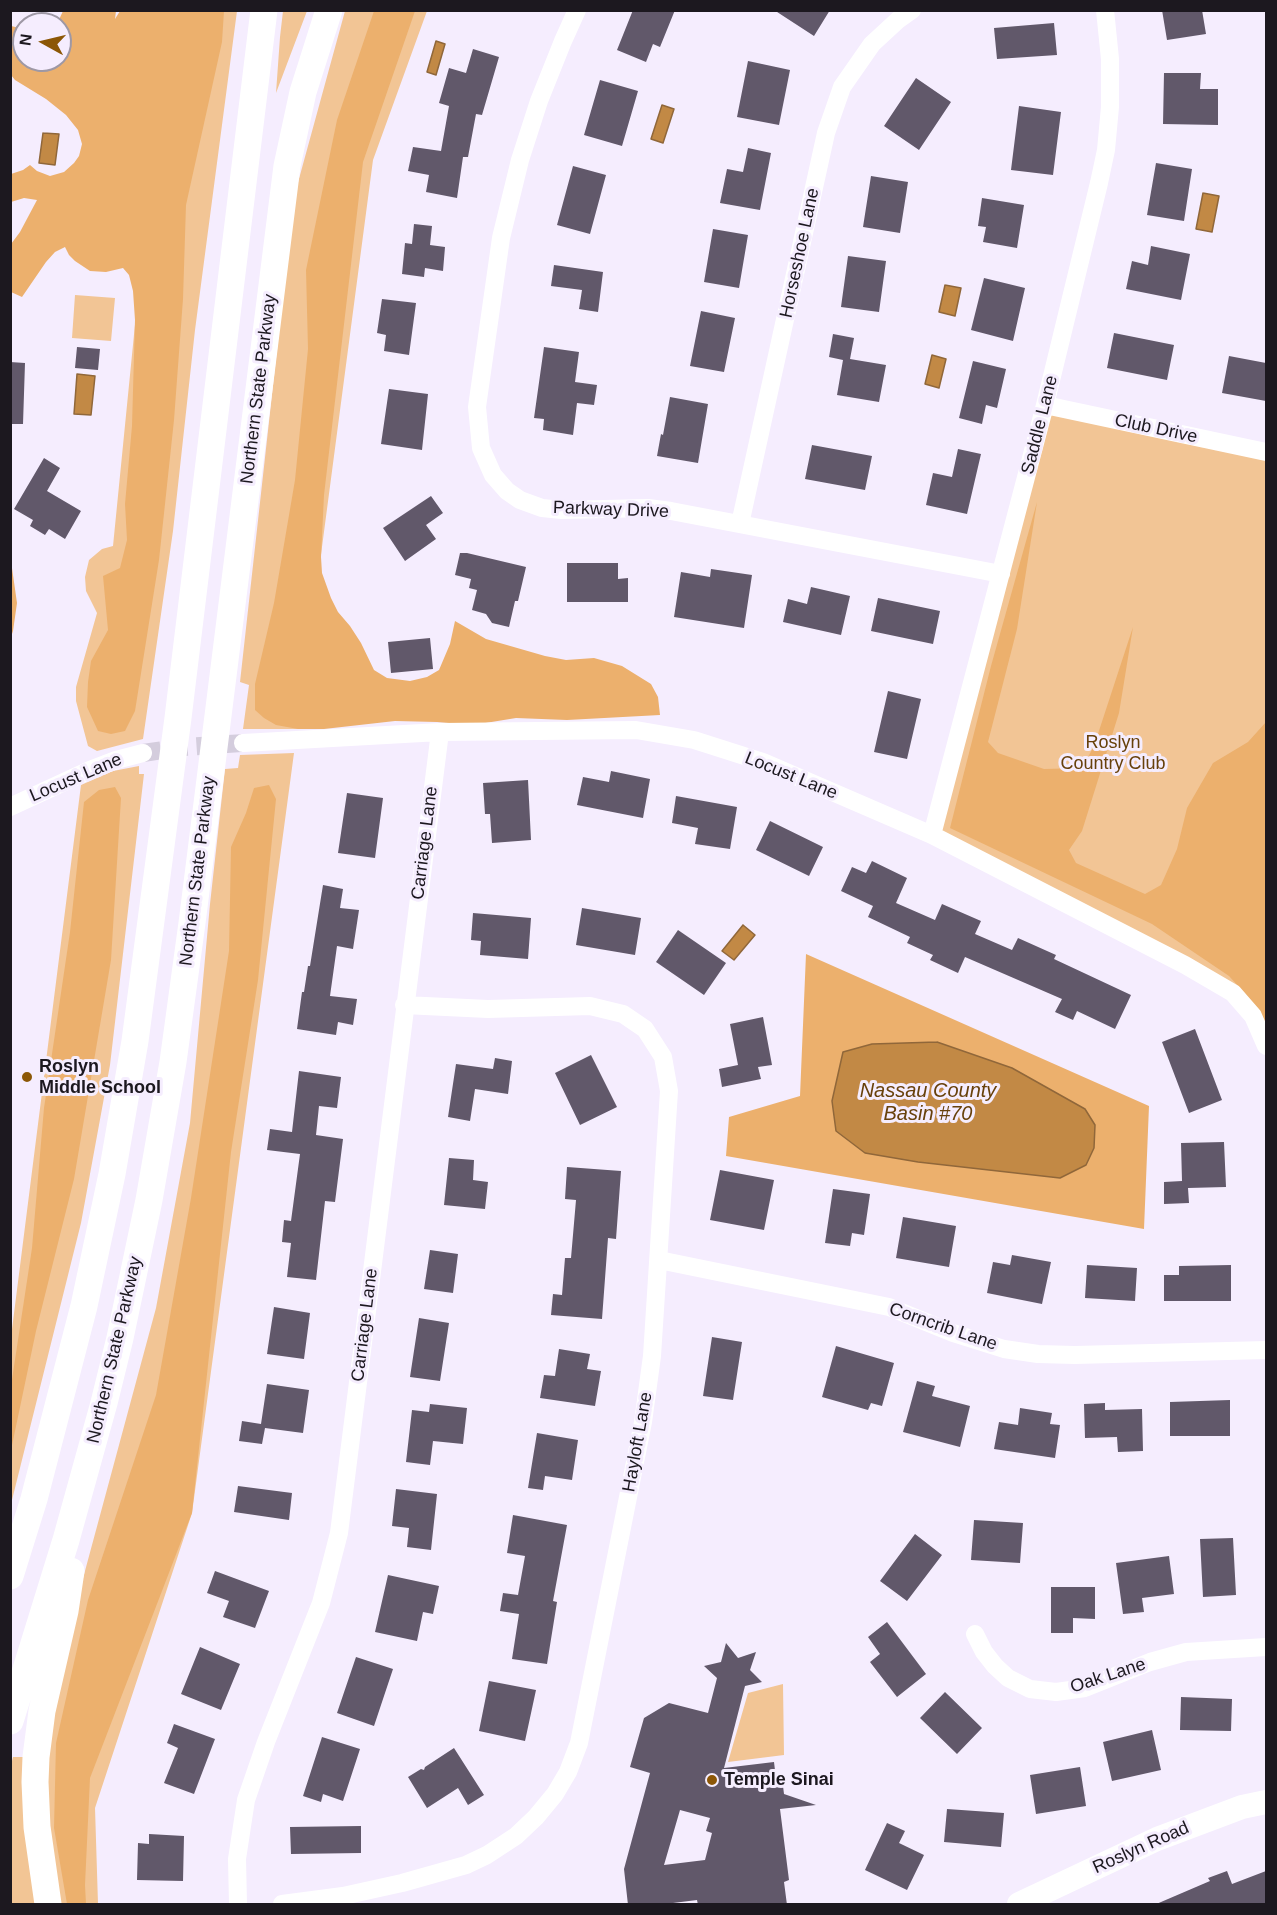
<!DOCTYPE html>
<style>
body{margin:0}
#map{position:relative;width:1277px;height:1915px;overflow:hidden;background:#f5edfe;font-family:Arial,sans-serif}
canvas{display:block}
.frame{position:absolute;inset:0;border:12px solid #1c181f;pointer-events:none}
.north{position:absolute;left:12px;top:12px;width:60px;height:60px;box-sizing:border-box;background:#f5edfe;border:2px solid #9e98a5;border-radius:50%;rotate:278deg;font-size:16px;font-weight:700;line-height:24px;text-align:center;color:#1c181f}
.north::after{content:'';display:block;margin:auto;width:21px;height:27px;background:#8c5706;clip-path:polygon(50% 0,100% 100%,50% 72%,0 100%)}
</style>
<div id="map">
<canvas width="1277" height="1915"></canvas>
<div class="frame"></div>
<div class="north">N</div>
</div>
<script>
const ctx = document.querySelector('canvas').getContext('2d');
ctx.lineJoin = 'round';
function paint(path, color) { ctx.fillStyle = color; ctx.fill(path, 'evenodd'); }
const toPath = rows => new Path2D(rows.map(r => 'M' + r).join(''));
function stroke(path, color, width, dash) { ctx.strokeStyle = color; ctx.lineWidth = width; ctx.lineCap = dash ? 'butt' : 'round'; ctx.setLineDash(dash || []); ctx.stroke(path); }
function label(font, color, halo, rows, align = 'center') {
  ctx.font = font + ' Arial,sans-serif'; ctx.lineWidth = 6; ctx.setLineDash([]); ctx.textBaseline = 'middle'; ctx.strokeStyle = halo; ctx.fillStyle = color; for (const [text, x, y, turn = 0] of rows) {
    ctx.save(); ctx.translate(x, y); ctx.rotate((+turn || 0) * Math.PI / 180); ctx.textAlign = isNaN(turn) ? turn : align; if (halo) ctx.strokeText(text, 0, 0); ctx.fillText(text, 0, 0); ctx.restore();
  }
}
const green = toPath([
 [145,11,237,11,195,330,173,531,143,739,97,751,88,746,76,701,76,687,97,613,86,591,85,577,89,560,102,549,113,546,144,234],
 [283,11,307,11,276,93,280,37],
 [345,11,427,11,373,160,298,729,243,729,249,685,240,682,294,197],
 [75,295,115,298,111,341,72,338],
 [1048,404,1266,452,1266,1046,1233,993,932,835],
 [294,753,192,1513,95,1808,98,1904,56,1904,41,1747,82,1582,156,1308,190,1123,210,904,225,769,238,768,240,755],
 [139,766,139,774,144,774,110,1065,81,1223,11,1504,11,1337,81,785,113,771],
 [783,1684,784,1755,728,1762,748,1693],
 [13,1757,26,1757,39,1904,11,1904,11,1765]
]);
const forest = toPath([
 [63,11,116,11,115,19,120,11,224,11,222,42,186,205,183,299,174,420,159,560,135,711,125,731,111,734,98,731,87,707,88,682,91,661,108,630,103,576,120,568,127,540,125,504,132,426,135,320,133,291,129,275,123,268,106,272,90,271,75,261,69,255,65,247,55,252,46,262,22,297,11,292,11,244,20,232,37,200,24,198,11,202,11,174,23,170,30,165,37,171,50,176,64,172,74,163,79,156,82,144,78,130,66,115,46,99,15,80,11,75,11,26,24,29,24,60,60,60,60,24,57,24],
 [374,11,415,11,363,162,324,495,321,557,322,573,331,598,338,612,350,626,361,643,374,670,387,678,410,681,427,677,439,670,450,644,455,621,486,639,545,656,566,660,594,658,622,666,651,684,658,697,660,715,567,720,516,718,473,725,437,722,395,721,324,729,298,729,276,725,264,718,255,710,255,684,274,603,295,480,308,349,306,270,337,120],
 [1037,502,1017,629,988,742,998,753,1044,769,1082,768,1094,746,1133,627,1119,713,1082,831,1069,850,1076,863,1145,894,1161,885,1177,849,1187,808,1213,763,1248,742,1266,722,1266,1027,1259,1009,1229,976,1152,924,950,828,991,666],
 [10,554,17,603,13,631,11,637],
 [269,785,276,799,258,980,231,1152,192,1513,90,1778,85,1885,86,1904,67,1904,54,1828,56,1743,88,1600,156,1395,191,1198,229,951,231,847,246,813,254,788],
 [115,787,121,798,111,960,74,1179,36,1331,11,1450,11,1386,32,1248,44,1108,70,932,84,802,99,790],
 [806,954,1149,1106,1144,1229,726,1156,729,1117,800,1096]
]);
const water = toPath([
 [436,41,445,44,436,75,427,72,436,41],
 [662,105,674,109,663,143,651,139,662,105],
 [43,133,59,134,55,165,39,163,43,133],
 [1203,193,1219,196,1212,232,1196,229,1203,193],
 [945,285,961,288,955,316,939,312,945,285],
 [932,355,946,359,939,388,925,384,932,355],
 [77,374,95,376,91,415,74,414,77,374],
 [743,925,755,935,734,960,722,951,743,925],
 [937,1042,1012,1068,1085,1109,1095,1125,1094,1148,1086,1165,1060,1178,918,1162,865,1153,836,1131,832,1101,843,1052,872,1044,937,1042]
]);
const building = toPath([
 [633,10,675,10,660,47,653,44,646,62,617,50],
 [774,10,830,10,814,36],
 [1162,10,1202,10,1206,34,1167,40],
 [1054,23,1057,55,997,59,994,28],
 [473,49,499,57,482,115,476,114,468,157,463,157,457,198,426,192,429,175,408,171,413,147,441,151,449,106,439,103,449,68,466,73],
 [748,61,790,70,779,125,737,117],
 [1164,73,1201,73,1200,89,1218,89,1218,125,1163,124],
 [916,78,951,102,919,150,884,126],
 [600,80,638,91,622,146,584,135],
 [1019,106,1061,112,1053,175,1011,170],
 [748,148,771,153,760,210,720,203,727,169,743,172],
 [1156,163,1192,169,1184,221,1147,215],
 [573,166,606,175,590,234,557,225],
 [871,176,908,182,900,233,863,227],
 [982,198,1024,205,1017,248,983,242,986,227,978,226],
 [414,224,432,226,430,245,445,247,443,271,425,268,424,277,402,274,405,243,412,244],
 [713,229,748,235,739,288,704,282],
 [1151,246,1190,254,1181,300,1126,289,1132,261,1148,265],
 [848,256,886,261,879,312,841,307],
 [554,265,603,272,598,312,579,309,582,290,551,286],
 [984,278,1025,288,1013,341,971,330],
 [382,299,416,303,409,355,384,351,386,335,377,333],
 [701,311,735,318,724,372,690,366],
 [1114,333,1174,345,1167,380,1107,368],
 [833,334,854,338,850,359,886,365,879,402,837,395,843,360,829,357],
 [77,347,100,349,98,370,75,368],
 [544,347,579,352,575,382,597,385,594,405,577,403,573,435,543,430,544,419,534,418],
 [1229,356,1266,363,1266,401,1222,393],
 [973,361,1006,369,997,408,986,405,982,424,959,418],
 [10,362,25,363,23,424,10,424],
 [389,389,428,394,422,450,381,444],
 [670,397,708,404,698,463,657,456,661,434,663,435],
 [812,445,872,456,865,490,805,479],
 [958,449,981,454,967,514,926,505,933,473,952,477],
 [44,458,60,468,47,491,81,511,65,539,49,529,45,535,30,526,33,520,14,509],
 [431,496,443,513,426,525,436,539,405,561,383,528],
 [460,553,467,553,526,567,518,601,515,601,509,627,492,623,486,614,472,610,477,590,469,588,471,579,455,575],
 [567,563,618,563,618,579,628,578,628,602,567,602],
 [711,569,752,575,744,628,674,617,681,572,710,577],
 [811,587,850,596,841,635,783,622,788,599,807,604],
 [878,598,940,611,933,644,871,631],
 [430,638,433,669,391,673,388,642],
 [888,691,921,699,907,759,874,752],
 [611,771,650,779,643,818,577,805,583,777,609,782],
 [528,780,531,840,492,843,490,814,485,814,483,783],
 [347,793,383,798,375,858,338,853],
 [676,796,737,807,730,849,695,844,698,828,672,823],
 [770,821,823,847,809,876,756,850],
 [872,861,907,878,896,903,935,920,942,904,981,921,975,934,1012,950,1018,938,1056,955,1054,959,1131,995,1115,1029,1077,1011,1073,1020,1055,1012,1062,999,965,957,958,973,930,960,933,955,907,943,910,937,868,917,873,906,841,891,852,867,866,873],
 [323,885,343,889,340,908,359,910,353,949,337,946,330,996,357,999,353,1025,338,1022,336,1035,297,1029,302,992,304,992,308,966,310,966],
 [582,908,641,918,635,955,576,945],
 [473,913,531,918,528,959,480,955,481,941,471,940],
 [678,930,726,963,704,995,656,962],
 [763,1017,772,1065,758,1067,761,1079,722,1087,719,1069,738,1065,730,1024],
 [1195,1029,1222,1100,1189,1113,1162,1042],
 [591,1055,617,1107,580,1125,555,1073],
 [495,1058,512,1061,508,1094,475,1089,470,1121,448,1117,456,1064,493,1069],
 [299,1071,341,1077,337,1108,319,1106,316,1135,343,1139,335,1202,325,1201,316,1280,287,1277,291,1243,282,1242,284,1220,291,1221,300,1154,267,1150,270,1129,292,1132],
 [1224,1142,1226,1187,1188,1188,1189,1203,1164,1204,1164,1182,1182,1181,1181,1143],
 [449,1158,474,1160,473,1180,488,1182,485,1209,444,1205],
 [567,1167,621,1171,616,1239,608,1238,602,1319,551,1315,553,1294,562,1295,565,1258,571,1258,576,1200,565,1199],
 [720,1170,774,1180,764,1230,710,1220],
 [833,1189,870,1194,864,1235,852,1233,850,1246,825,1243],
 [903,1217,956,1226,949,1267,896,1258],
 [430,1250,458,1254,453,1293,424,1289],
 [1012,1255,1051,1262,1042,1304,987,1293,993,1262,1010,1265],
 [1087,1265,1137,1268,1135,1301,1085,1298],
 [1231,1265,1231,1301,1164,1301,1164,1275,1179,1275,1179,1266],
 [274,1307,310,1313,304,1359,267,1354],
 [419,1318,449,1323,440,1381,410,1377],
 [712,1337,742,1342,733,1400,703,1396],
 [836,1346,894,1363,882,1406,871,1403,868,1410,822,1397],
 [559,1349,590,1354,587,1369,601,1371,595,1406,540,1398,544,1375,555,1376],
 [917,1381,935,1386,932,1396,970,1406,960,1447,903,1432],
 [267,1384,309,1390,303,1433,265,1428,262,1444,239,1441,242,1421,261,1424],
 [1230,1400,1230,1436,1170,1436,1170,1402],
 [1105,1403,1105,1410,1142,1409,1143,1451,1118,1452,1117,1437,1085,1438,1084,1404],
 [430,1404,467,1408,463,1444,433,1441,430,1465,406,1462,412,1410,429,1412],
 [1020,1408,1052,1413,1050,1424,1060,1425,1055,1458,994,1449,999,1422,1018,1425],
 [537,1433,578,1440,572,1480,545,1476,543,1490,528,1488],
 [238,1486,292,1493,289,1520,234,1512],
 [396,1489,437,1494,431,1550,407,1547,409,1528,392,1526],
 [513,1515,567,1525,553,1601,557,1602,547,1664,512,1659,519,1614,500,1611,503,1593,518,1595,525,1556,507,1553],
 [974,1520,1023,1523,1020,1563,971,1560],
 [915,1534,942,1555,907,1601,880,1581],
 [1233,1538,1236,1595,1203,1597,1200,1539],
 [1169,1556,1174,1594,1142,1598,1144,1612,1123,1614,1116,1563],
 [215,1571,269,1591,255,1628,223,1617,229,1601,207,1593],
 [388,1575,439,1586,433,1614,423,1612,417,1641,375,1632],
 [1051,1587,1095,1587,1095,1619,1073,1618,1073,1633,1051,1633],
 [887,1622,926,1674,897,1697,870,1662,880,1654,868,1637],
 [726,1643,738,1658,756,1652,750,1670,762,1682,745,1686,724,1768,774,1762,777,1787,783,1786,784,1794,816,1805,780,1809,789,1880,784,1882,787,1905,698,1905,697,1900,657,1905,628,1905,624,1869,650,1773,630,1767,644,1718,669,1703,708,1713,717,1678,704,1666,721,1662],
 [680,1810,710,1818,706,1831,712,1833,705,1860,664,1865],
 [200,1647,240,1664,221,1710,181,1694],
 [356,1657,393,1669,374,1726,337,1713],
 [489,1681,536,1690,525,1741,479,1731],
 [945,1692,982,1728,957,1754,920,1718],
 [1181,1697,1232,1699,1231,1731,1180,1730],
 [174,1724,215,1739,194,1794,164,1783,178,1748,167,1743],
 [1152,1730,1161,1770,1112,1781,1103,1742],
 [322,1737,360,1749,343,1801,323,1794,321,1802,303,1796],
 [454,1748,484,1795,468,1805,458,1788,427,1808,408,1777,421,1769,424,1770,425,1767],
 [1080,1767,1086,1806,1036,1814,1030,1775],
 [947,1809,1004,1813,1001,1847,944,1842],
 [887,1823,905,1831,899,1843,924,1855,907,1890,865,1870],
 [361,1826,361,1853,291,1854,290,1827],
 [149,1834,184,1836,183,1881,137,1880,138,1843,149,1844],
 [1227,1871,1232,1884,1266,1871,1266,1905,1154,1905,1210,1881,1208,1878]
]);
const minorTunnel = toPath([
 [143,753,185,747,243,743]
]);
const minor = toPath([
 [577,10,563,41,539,101,520,160,501,238,477,407,481,448,493,475,507,491,520,500,542,508,562,510,648,508,671,511,1001,574],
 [1045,405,1266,452],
 [740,524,826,133,842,87,872,44,898,20,912,10],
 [243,743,440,732,636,730,694,740,763,762,932,835,1185,965,1233,993,1253,1016,1266,1046],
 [10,807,90,770,116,760,143,753],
 [932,835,1045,405,1099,183,1106,150,1110,107,1110,59,1105,10],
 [659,1260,889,1307,953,1333,1004,1349,1038,1354,1075,1355,1266,1350],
 [975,1634,984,1652,995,1666,1008,1678,1030,1689,1056,1692,1085,1688,1150,1662,1186,1652,1266,1647],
 [238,1904,237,1859,246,1800,266,1742,321,1603,339,1533,440,732],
 [282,1904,343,1896,402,1883,466,1865,487,1855,516,1836,536,1817,555,1794,568,1772,579,1743,643,1422,652,1356,669,1091,663,1057,645,1029,623,1014,590,1006,488,1009,404,1005]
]);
const major = toPath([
 [1019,1904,1157,1839,1242,1807,1266,1802]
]);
const highway = toPath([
 [10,1576,34,1499,84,1306,112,1174,135,1041,178,718,264,10],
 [10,1721,66,1540,104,1403,120,1338,149,1200,173,1062,192,923,287,166,303,92,329,10],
 [48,1904,37,1827,35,1782,36,1757,42,1711,65,1611,71,1571]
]);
const markers = [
 [27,1077,6,"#8c5706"],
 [712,1780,6,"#8c5706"]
];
const streetNames = [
 ["Horseshoe Lane",800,253,-78],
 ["Northern State Parkway",259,389,-83],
 ["Saddle Lane",1040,425,-76],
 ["Club Drive",1156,429,12],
 ["Parkway Drive",611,510,2],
 ["Locust Lane",791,776,22],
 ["Locust Lane",76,778,-23],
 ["Carriage Lane",425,843,-83],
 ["Northern State Parkway",198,871,-83],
 ["Carriage Lane",365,1325,-83],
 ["Corncrib Lane",943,1327,19],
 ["Northern State Parkway",115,1350,-77],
 ["Hayloft Lane",638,1442,-80],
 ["Oak Lane",1108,1676,-18],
 ["Roslyn Road",1141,1848,-24]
];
const parkNames = [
 ["Roslyn",1113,743],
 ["Country Club",1113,764]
];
const poiNames = [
 ["Roslyn",39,1067],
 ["Middle School",39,1088],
 ["Temple Sinai",724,1780]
];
const waterNames = [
 ["Nassau County",928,1091],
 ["Basin #70",928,1114]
];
paint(green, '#f2c595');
paint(forest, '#ecb06d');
paint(water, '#c28945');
stroke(water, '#90673a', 1.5);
paint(building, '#61586a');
stroke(minorTunnel, '#d4cddd', 18, [18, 9]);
stroke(minor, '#fff', 18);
stroke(major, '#fff', 24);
stroke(highway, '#fff', 27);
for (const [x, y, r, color] of markers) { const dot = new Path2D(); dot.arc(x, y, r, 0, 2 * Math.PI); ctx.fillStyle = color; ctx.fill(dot); stroke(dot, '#f5edfe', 2); }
label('18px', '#1c181f', '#f5edfe', streetNames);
label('18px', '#67400a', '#f5edfe', parkNames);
label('bold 18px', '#1c181f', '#f5edfe', poiNames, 'left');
label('italic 20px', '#68410b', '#f5edfe', waterNames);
</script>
